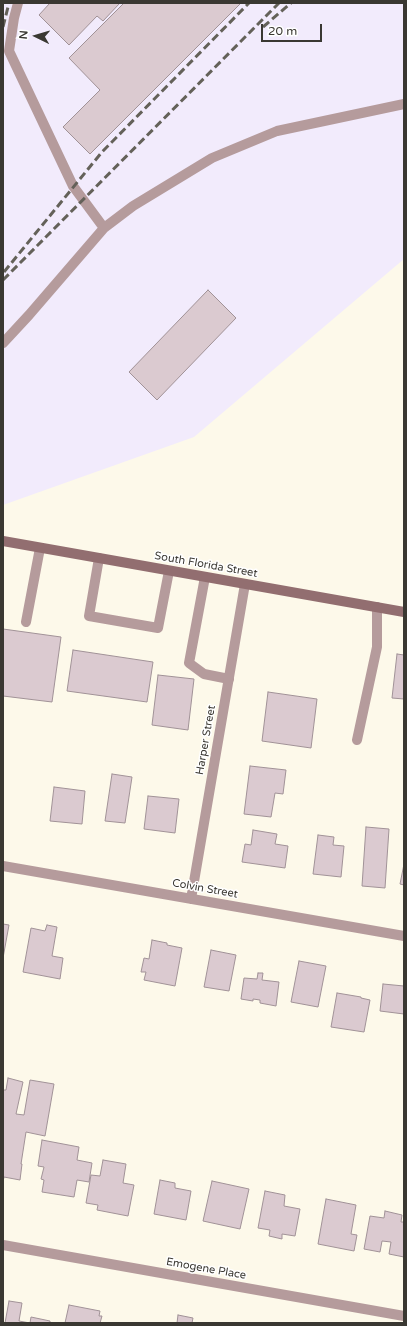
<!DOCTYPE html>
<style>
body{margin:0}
#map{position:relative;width:407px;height:1326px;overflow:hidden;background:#fdf9ea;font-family:"Varela Round",sans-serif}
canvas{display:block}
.frame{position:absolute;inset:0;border:4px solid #3a3832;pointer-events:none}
.north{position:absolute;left:16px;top:16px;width:40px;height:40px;-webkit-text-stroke:3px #fff;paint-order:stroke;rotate:275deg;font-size:11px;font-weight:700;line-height:16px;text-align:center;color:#3a3832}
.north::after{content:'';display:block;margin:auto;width:14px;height:18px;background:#3a3832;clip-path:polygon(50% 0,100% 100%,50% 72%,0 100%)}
.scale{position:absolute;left:261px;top:24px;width:61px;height:18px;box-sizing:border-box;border:2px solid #3a3832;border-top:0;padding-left:5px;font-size:12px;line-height:14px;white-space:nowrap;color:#3a3832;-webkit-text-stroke:3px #fff;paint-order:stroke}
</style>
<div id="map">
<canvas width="407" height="1326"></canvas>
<div class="frame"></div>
<div class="north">N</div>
<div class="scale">20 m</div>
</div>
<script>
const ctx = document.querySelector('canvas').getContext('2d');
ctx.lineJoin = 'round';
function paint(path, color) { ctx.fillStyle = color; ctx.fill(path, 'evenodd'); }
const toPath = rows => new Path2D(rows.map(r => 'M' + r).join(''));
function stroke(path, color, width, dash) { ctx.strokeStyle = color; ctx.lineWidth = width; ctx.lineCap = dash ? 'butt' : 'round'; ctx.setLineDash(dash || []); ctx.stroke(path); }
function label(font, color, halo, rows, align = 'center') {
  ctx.font = font + ' "Varela Round",sans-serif'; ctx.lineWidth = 3; ctx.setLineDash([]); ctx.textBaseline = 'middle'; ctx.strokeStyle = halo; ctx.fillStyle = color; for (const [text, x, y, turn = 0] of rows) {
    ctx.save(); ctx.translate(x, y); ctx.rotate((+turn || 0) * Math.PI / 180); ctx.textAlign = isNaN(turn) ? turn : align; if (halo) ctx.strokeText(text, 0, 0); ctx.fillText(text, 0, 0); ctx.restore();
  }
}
const industrial = toPath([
 [3,3,404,3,404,259,194,437,3,505]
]);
const building = toPath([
 [50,3,120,3,103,21,97,16,69,45,39,15,50,3],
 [124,3,241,3,90,154,63,127,100,90,69,58,124,3],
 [208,290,236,318,157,400,129,372,208,290],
 [3,629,61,637,52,702,3,696,3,629],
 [73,650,153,662,147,702,67,691,73,650],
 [397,654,404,655,404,699,392,698,397,654],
 [158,675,194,679,188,730,152,725,158,675],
 [268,692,317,699,311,748,262,741,268,692],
 [250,766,286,770,283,794,275,793,271,817,244,814,250,766],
 [112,774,132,777,125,823,105,821,112,774],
 [54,787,85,791,82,824,50,821,54,787],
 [148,796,179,799,175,833,144,829,148,796],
 [366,827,389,829,385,888,362,886,366,827],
 [253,830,277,834,275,844,288,846,285,868,242,862,245,844,251,845,253,830],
 [318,835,334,837,333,845,344,846,341,877,313,874,318,835],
 [404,864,404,885,400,884,404,864],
 [3,924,9,925,3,958,3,924],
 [47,925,57,927,52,956,63,958,60,979,23,972,31,928,45,931,47,925],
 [152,940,167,943,167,945,182,948,175,986,144,980,146,972,141,972,144,958,149,959,152,940],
 [211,950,236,955,229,991,204,987,211,950],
 [299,961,326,966,318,1007,291,1002,299,961],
 [258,973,263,973,262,980,279,982,276,1006,260,1003,260,1000,253,999,253,1001,241,999,244,978,257,979,258,973],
 [383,984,404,986,404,1014,380,1011,383,984],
 [337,993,361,997,361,998,370,1000,364,1032,331,1027,337,993],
 [8,1078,23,1082,16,1114,24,1115,30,1080,54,1084,45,1136,26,1132,21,1164,22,1164,20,1180,4,1177,3,1182,3,1090,6,1090,8,1078],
 [42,1140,79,1147,77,1160,92,1163,89,1182,77,1180,74,1197,42,1192,44,1180,41,1179,44,1167,38,1166,42,1140],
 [103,1160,126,1164,123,1183,134,1185,128,1216,97,1210,98,1205,86,1203,91,1175,100,1176,103,1160],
 [160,1180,175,1183,175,1188,191,1191,186,1220,154,1214,160,1180],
 [212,1181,249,1189,240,1229,203,1221,212,1181],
 [265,1191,285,1195,284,1206,300,1209,295,1236,282,1234,282,1239,269,1236,270,1230,258,1228,265,1191],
 [326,1199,356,1205,351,1234,357,1235,354,1251,318,1244,326,1199],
 [385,1211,402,1215,401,1222,404,1222,404,1257,389,1254,391,1242,382,1241,380,1252,364,1249,370,1216,384,1218,385,1211],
 [9,1301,22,1303,19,1321,30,1323,31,1317,50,1321,50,1323,5,1323,9,1301],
 [69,1305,100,1311,99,1316,102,1316,100,1323,65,1323,69,1305],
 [178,1315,193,1318,192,1323,177,1323,178,1315]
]);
const lane = toPath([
 [18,3,14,18,9,51,73,186,104,228],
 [3,343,29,315,104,228,133,206,212,158,277,131,404,104],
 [99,558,89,616,158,628,169,571],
 [205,577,189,663,204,674,229,679],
 [26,622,40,548],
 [357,740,377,647,377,607]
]);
const street = toPath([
 [3,866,404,936],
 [191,899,245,584],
 [3,1245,404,1316]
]);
const secondary = toPath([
 [3,541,404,612]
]);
const rail = toPath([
 [3,27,9,3],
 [263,27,291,3],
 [4,272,102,152,249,3],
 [3,280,279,3]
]);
const streetNames = [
 ["South Florida Street",206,565,10],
 ["Harper Street",206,740,-80],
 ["Colvin Street",205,889,10],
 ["Emogene Place",206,1269,10]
];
paint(industrial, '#f2ebfc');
paint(building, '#dbcad0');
stroke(building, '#a19297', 1);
stroke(lane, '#b59b9c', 10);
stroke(street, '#b59b9c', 10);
stroke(secondary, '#926e70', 10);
stroke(rail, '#646159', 3, [8, 4]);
label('11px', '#3a3832', '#fff', streetNames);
</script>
